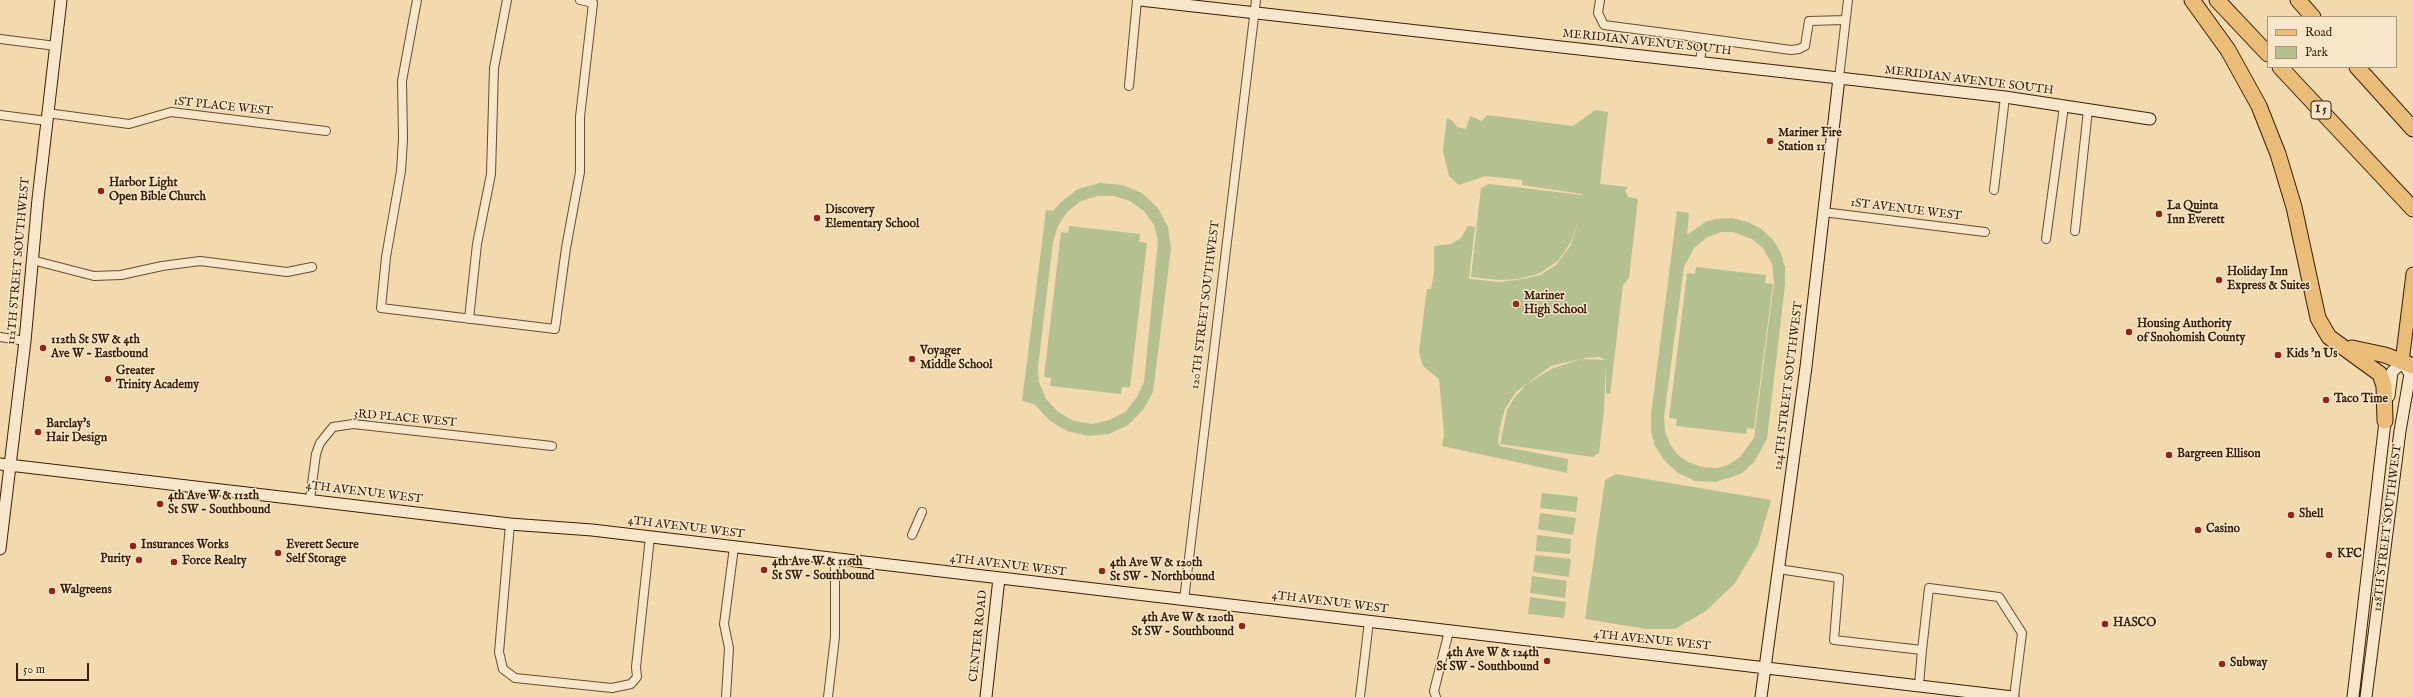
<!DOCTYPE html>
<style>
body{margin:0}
#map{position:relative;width:2413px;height:697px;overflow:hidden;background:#f2d9ae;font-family:"IM FELL English",serif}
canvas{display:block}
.legend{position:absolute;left:2267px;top:16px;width:130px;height:52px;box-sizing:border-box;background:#f7e6ca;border:1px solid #ab967a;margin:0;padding:5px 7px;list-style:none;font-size:12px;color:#3a1e03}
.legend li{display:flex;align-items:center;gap:8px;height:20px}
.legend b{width:20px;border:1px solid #ab967a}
.scale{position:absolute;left:16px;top:663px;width:73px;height:18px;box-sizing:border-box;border:2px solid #3a1e03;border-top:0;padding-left:5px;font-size:12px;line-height:14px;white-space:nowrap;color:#3a1e03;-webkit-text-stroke:3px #f7e6ca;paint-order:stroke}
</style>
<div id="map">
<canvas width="2413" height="697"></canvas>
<ul class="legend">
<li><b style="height:5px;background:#e9bc77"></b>Road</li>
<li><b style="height:11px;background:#b4c08f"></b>Park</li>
</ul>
<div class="scale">50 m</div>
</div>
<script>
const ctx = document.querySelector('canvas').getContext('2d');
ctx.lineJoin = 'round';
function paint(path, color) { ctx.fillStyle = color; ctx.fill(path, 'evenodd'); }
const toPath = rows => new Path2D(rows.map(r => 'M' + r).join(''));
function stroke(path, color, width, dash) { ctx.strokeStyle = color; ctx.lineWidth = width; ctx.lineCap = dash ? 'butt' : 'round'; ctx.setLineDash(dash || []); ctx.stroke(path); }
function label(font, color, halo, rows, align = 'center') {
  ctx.font = font + ' "IM FELL English",serif'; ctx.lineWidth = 3; ctx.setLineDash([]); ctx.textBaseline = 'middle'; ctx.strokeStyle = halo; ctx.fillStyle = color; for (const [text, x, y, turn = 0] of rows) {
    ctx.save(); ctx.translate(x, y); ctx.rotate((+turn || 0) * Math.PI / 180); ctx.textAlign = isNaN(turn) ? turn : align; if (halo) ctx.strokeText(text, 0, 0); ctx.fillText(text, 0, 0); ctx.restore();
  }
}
const green = toPath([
 [1595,110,1608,112,1600,184,1628,187,1625,191,1628,197,1638,199,1629,278,1623,285,1610,394,1606,394,1606,362,1604,410,1599,453,1593,457,1500,444,1507,410,1514,398,1527,384,1551,369,1581,359,1605,360,1600,357,1585,358,1551,366,1516,392,1505,409,1500,428,1498,443,1500,446,1568,459,1567,473,1442,446,1444,434,1439,379,1423,366,1419,352,1427,289,1431,289,1434,274,1434,246,1451,244,1461,238,1468,226,1475,227,1469,278,1471,279,1499,282,1523,279,1540,275,1556,265,1571,245,1580,216,1571,242,1558,261,1540,273,1519,279,1499,280,1471,277,1481,188,1489,184,1582,195,1580,210,1582,194,1522,185,1522,180,1485,176,1459,185,1449,176,1443,151,1447,118,1453,121,1457,127,1466,129,1470,116,1482,121,1487,115,1573,126],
 [1100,183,1122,185,1142,193,1158,208,1168,227,1171,249,1153,392,1143,410,1128,425,1109,434,1088,436,1067,431,1049,420,1034,404,1022,401,1046,210,1053,211,1061,202,1078,189],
 [1097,196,1114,196,1130,201,1144,211,1154,225,1158,241,1144,382,1137,397,1126,411,1110,420,1092,424,1074,421,1058,412,1046,399,1039,382,1038,367,1053,242,1058,226,1067,212,1081,201],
 [1677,211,1689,213,1687,235,1705,222,1716,219,1732,218,1748,222,1763,230,1773,240,1780,251,1785,267,1785,285,1767,439,1754,462,1741,474,1715,482,1695,481,1678,473,1664,460,1655,446,1651,431,1651,415],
 [1721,232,1733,232,1752,239,1763,248,1772,264,1774,283,1754,438,1740,457,1728,465,1717,468,1702,467,1688,462,1677,454,1670,444,1665,431,1664,417,1684,267,1694,248,1706,238],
 [1069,226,1140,234,1139,242,1147,243,1130,387,1122,387,1121,394,1050,386,1051,378,1044,377,1061,232,1068,233],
 [1696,267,1766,275,1765,283,1773,284,1754,429,1747,428,1746,434,1676,426,1677,419,1669,418,1687,273,1695,274],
 [1616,474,1771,500,1758,545,1735,583,1706,611,1675,629,1647,629,1585,619,1605,480],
 [1542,493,1578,497,1576,512,1540,508],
 [1540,513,1576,518,1573,535,1538,529],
 [1537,535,1571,539,1570,554,1536,551],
 [1535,555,1571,559,1569,577,1533,572],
 [1532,576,1567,581,1565,598,1530,593],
 [1530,597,1566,602,1564,618,1528,614]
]);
const street = toPath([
 [417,0,402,81,403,139,401,171,386,257,381,308,555,329,566,248,580,172,580,117,593,3,580,0],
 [1600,0,1598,13,1604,25,1703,38],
 [0,39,56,46],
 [1700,62,1703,38,1791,50,1799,49,1805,46,1809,21,1845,20],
 [1839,78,1848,0],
 [1129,86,1137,0],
 [47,113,129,124,171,112,326,131],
 [0,115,47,121],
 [1994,190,2005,97],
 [1823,212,1985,232],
 [2075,231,2088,110],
 [2046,239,2064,106],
 [32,260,94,276,121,275,162,266,200,261,287,272,312,267],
 [469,319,477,244,491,174,494,68,507,0],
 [0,337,25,341],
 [310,499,316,454,320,443,333,427,353,424,552,446],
 [510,524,499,652,503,669,515,678,612,688,631,684,637,677,636,667,650,537],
 [912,535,922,512],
 [1778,569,1839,578,1834,640,1922,650,1929,588,1999,597,2022,633,2014,697],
 [1184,600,1256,0],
 [1919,685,1922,650],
 [726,697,729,648,724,624,734,547],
 [828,697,835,637,835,559],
 [1360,697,1369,621],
 [1436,697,1434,691,1449,631]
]);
const secondary = toPath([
 [1140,0,1839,78,2005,97,2150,119],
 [0,464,510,524,592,530,2013,697],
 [0,549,25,341,38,199,61,0],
 [986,697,999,578],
 [1761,697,1806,367,1839,78],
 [2353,697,2386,413],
 [2366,697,2400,431,2410,374,2402,362,2392,372,2389,396]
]);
const primary = toPath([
 [2402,362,2413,274]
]);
const highway = toPath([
 [2192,0,2228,50,2259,106,2278,154,2294,207,2318,318,2329,337,2380,374,2384,386,2385,421],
 [2217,0,2268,54],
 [2298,0,2313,17],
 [2280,67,2413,209],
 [2357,67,2413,129],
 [2352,348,2385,355,2413,366]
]);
const markers = [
 [1770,141,4,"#8f2418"],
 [101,191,4,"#8f2418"],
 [2159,214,4,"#8f2418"],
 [817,218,4,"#8f2418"],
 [2219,280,4,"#8f2418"],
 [1516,304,4,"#8f2418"],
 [2129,332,4,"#8f2418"],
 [43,348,4,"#8f2418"],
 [2278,355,4,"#8f2418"],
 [912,359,4,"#8f2418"],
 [108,379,4,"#8f2418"],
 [2326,400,4,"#8f2418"],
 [38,432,4,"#8f2418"],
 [2169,455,4,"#8f2418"],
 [160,504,4,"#8f2418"],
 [2291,515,4,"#8f2418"],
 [2198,530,4,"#8f2418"],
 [133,546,4,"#8f2418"],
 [278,553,4,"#8f2418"],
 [2329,555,4,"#8f2418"],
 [139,560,4,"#8f2418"],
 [174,562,4,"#8f2418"],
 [764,570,4,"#8f2418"],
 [1102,571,4,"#8f2418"],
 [52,591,4,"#8f2418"],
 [2105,624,4,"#8f2418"],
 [1242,626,4,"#8f2418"],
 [1547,661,4,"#8f2418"],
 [2222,664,4,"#8f2418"]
];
const shields = [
 [2321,110,20]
];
const shieldNames = [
 ["I 5",2321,110]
];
const streetNames = [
 ["MERIDIAN AVENUE SOUTH",1647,43,6],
 ["MERIDIAN AVENUE SOUTH",1969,81,7],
 ["1ST PLACE WEST",223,107,6],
 ["1ST AVENUE WEST",1906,210,7],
 ["112TH STREET SOUTHWEST",19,261,-85],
 ["120TH STREET SOUTHWEST",1206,305,-83],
 ["124TH STREET SOUTHWEST",1789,386,-83],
 ["3RD PLACE WEST",405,419,5],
 ["4TH AVENUE WEST",364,493,7],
 ["4TH AVENUE WEST",686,528,7],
 ["128TH STREET SOUTHWEST",2388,528,-83],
 ["4TH AVENUE WEST",1008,566,7],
 ["4TH AVENUE WEST",1330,603,7],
 ["CENTER ROAD",979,636,-84],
 ["4TH AVENUE WEST",1652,641,6]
];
const poiNames = [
 ["Mariner Fire",1778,134],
 ["Station 11",1778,148],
 ["Harbor Light",109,184],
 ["Open Bible Church",109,198],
 ["La Quinta",2167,207],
 ["Inn Everett",2167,221],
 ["Discovery",825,211],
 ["Elementary School",825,225],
 ["Holiday Inn",2227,273],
 ["Express & Suites",2227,287],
 ["Mariner",1524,297],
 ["High School",1524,311],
 ["Housing Authority",2137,325],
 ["of Snohomish County",2137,339],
 ["112th St SW & 4th",51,341],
 ["Ave W - Eastbound",51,355],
 ["Voyager",920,352],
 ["Middle School",920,366],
 ["Kids 'n Us",2286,355],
 ["Greater",116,372],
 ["Trinity Academy",116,386],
 ["Taco Time",2334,400],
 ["Barclay's",46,425],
 ["Hair Design",46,439],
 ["Bargreen Ellison",2177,455],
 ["4th Ave W & 112th",168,497],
 ["St SW - Southbound",168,511],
 ["Shell",2299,515],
 ["Casino",2206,530],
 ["Insurances Works",141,546],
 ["Everett Secure",286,546],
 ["Self Storage",286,560],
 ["KFC",2337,555],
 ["Purity",131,560,"right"],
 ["Force Realty",182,562],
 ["4th Ave W & 116th",772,563],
 ["St SW - Southbound",772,577],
 ["4th Ave W & 120th",1110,564],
 ["St SW - Northbound",1110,578],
 ["Walgreens",60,591],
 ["4th Ave W & 120th",1234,619,"right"],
 ["St SW - Southbound",1234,633,"right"],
 ["HASCO",2113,624],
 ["4th Ave W & 124th",1539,654,"right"],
 ["St SW - Southbound",1539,668,"right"],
 ["Subway",2230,664]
];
paint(green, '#b4c08f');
stroke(street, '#684d2e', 10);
stroke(secondary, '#3a1e03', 13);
stroke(primary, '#3a1e03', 15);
stroke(highway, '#3a1e03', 17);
stroke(street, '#f7e6ca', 8);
stroke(secondary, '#f7e6ca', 11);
stroke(primary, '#e9bc77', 13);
stroke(highway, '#e9bc77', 15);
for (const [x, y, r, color] of markers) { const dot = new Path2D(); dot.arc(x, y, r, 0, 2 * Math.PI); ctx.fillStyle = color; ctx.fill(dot); stroke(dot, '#f7e6ca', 1.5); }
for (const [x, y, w] of shields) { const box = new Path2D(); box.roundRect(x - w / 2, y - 9, w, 18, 3); ctx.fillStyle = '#f7e6ca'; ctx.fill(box); stroke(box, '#3a1e03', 1); }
label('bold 11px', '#3a1e03', null, shieldNames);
label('12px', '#3a1e03', '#f7e6ca', streetNames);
label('bold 12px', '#3a1e03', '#f7e6ca', poiNames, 'left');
</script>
